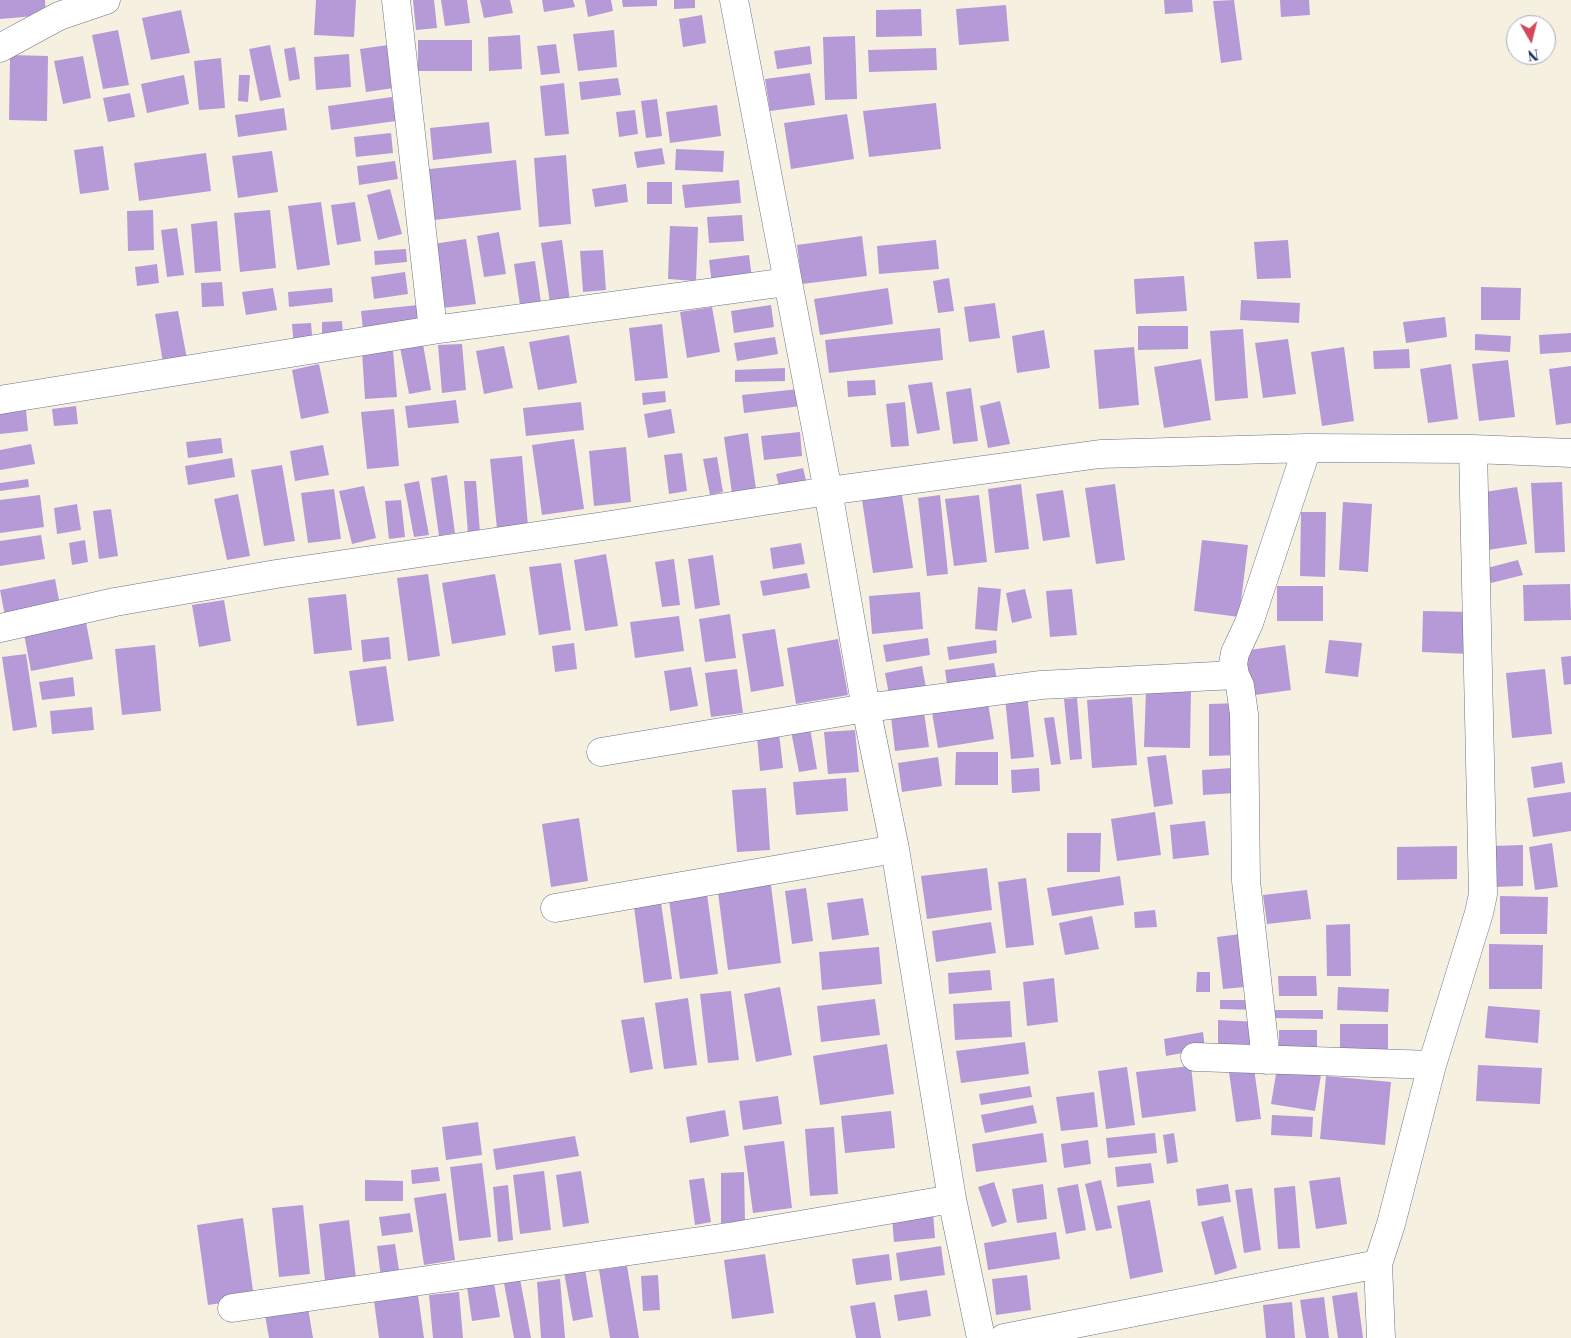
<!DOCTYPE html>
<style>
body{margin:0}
#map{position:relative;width:1571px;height:1338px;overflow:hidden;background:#f6f0e0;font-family:"Libre Bodoni",serif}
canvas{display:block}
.north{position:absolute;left:1506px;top:15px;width:50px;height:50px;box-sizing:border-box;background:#fff;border:1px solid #a4acbf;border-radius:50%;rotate:172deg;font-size:14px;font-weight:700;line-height:20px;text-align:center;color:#1b2f5e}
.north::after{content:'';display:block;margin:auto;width:18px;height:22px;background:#d1495b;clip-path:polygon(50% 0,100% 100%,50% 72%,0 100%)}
</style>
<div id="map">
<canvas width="1571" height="1338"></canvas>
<div class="north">N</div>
</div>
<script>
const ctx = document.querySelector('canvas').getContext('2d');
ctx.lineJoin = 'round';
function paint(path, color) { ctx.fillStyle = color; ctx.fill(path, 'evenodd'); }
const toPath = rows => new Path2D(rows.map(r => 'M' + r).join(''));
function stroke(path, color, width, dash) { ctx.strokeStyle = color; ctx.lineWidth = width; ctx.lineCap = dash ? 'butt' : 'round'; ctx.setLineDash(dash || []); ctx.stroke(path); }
const building = toPath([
 [0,0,45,0,46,15,0,19],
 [316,0,356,0,354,37,314,35],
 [413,0,434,0,437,28,416,30],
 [441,0,467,0,470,23,445,26],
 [480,0,510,0,513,13,484,18],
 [542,0,573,0,575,7,544,12],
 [585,0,611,0,613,11,588,17],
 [622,0,657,0,657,6,623,7],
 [674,0,695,0,695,8,674,9],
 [1164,0,1192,0,1193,12,1165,14],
 [1234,0,1242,60,1221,63,1213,1],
 [1280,0,1309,0,1310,15,1281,17],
 [1006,5,1009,41,959,45,956,9],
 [921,9,922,36,876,37,876,10],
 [181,10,190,53,151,60,142,18],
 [702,15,706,43,683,47,679,19],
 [118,30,129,85,103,89,92,35],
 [614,30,617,67,578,71,573,34],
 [520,35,522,69,489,71,488,37],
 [855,36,857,99,825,100,823,37],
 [418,40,472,40,472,71,418,71],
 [395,44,401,87,366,92,360,49],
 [556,44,560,73,541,75,537,46],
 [270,45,281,97,260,101,249,49],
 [810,46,812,64,777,69,774,51],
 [295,47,300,79,289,81,284,49],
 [936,48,937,70,869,72,868,50],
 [349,54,351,87,316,90,314,57],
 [10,55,48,56,47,121,9,120],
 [83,56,91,98,63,104,54,61],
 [221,58,225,108,199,110,194,61],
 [810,73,815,105,770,111,765,79],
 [184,75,189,104,147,113,141,84],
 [239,75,250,75,248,102,238,101],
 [618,78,621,95,581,100,579,82],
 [564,83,569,134,545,136,540,86],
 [130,93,135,117,108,122,103,98],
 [392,97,396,121,331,130,328,106],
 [657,99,662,136,646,138,641,101],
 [936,103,941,149,869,157,863,111],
 [717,105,721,136,670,143,666,112],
 [284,108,287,130,238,137,235,115],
 [635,110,638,134,619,137,616,112],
 [847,114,854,159,791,169,784,123],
 [489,122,492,153,433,160,430,128],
 [391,133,393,153,356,157,354,137],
 [103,146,109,190,80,194,74,150],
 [662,148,665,164,637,168,634,152],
 [676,149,724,151,723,172,675,170],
 [272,151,278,192,238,198,232,156],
 [206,153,211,191,139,201,134,163],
 [566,155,571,224,539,227,534,158],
 [516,160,521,210,426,221,420,170],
 [395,161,398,179,359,185,357,166],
 [739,180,741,203,685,208,682,185],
 [647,182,672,182,672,204,647,204],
 [626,184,628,202,595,207,592,189],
 [390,189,402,234,378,240,367,195],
 [321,202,330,265,297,270,288,206],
 [355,202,361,241,337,245,331,205],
 [153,210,154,250,128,251,127,211],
 [270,210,276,268,240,272,234,213],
 [742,215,744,241,709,243,707,217],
 [217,221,221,271,195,273,191,224],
 [670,226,698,227,696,281,668,279],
 [177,228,184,275,167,277,161,230],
 [499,232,506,274,484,277,477,236],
 [862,236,867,276,802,284,797,245],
 [466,239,476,304,443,308,433,244],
 [562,240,570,301,550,303,541,243],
 [936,240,939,269,879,274,877,246],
 [1288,240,1291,278,1257,279,1254,242],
 [406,249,407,262,375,265,374,251],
 [603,250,606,290,583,292,580,251],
 [749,255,752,278,712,284,709,260],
 [535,261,542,309,521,312,514,264],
 [157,264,159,283,137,286,135,267],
 [405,272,408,294,374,299,371,277],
 [1184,276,1187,311,1136,314,1134,279],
 [949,278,954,311,938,313,933,281],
 [222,282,224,306,202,307,201,283],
 [1481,287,1521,288,1520,320,1481,320],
 [273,288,277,310,246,315,242,292],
 [332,288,333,302,289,307,288,292],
 [888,288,893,324,820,335,814,299],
 [1241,300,1300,303,1299,323,1240,320],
 [995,303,1000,338,969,342,964,307],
 [418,305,420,324,363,330,361,311],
 [771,305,774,327,734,333,731,311],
 [712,307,720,352,687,358,680,312],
 [178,311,187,359,163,363,155,314],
 [1445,317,1447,337,1406,343,1403,322],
 [342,321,343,335,322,336,322,322],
 [311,323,313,346,294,348,292,324],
 [662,324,668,378,635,381,629,328],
 [1138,326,1188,326,1188,349,1138,350],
 [940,328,943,360,829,373,825,340],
 [1243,329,1248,398,1215,401,1210,331],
 [1044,330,1050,368,1017,373,1012,336],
 [1571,333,1571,352,1540,354,1539,335],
 [1475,334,1511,336,1510,352,1475,350],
 [569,335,577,383,538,390,529,342],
 [775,337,778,354,737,361,734,343],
 [1288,339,1296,394,1263,398,1255,343],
 [423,344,431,390,409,394,400,347],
 [462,344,466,390,442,393,438,345],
 [504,346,513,388,484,394,476,351],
 [1134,347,1139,405,1099,409,1094,350],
 [1344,347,1354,421,1322,426,1311,352],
 [1409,349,1410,368,1374,369,1373,351],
 [393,350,397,397,365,399,362,352],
 [1201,359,1211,420,1164,428,1154,367],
 [1508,360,1515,417,1479,421,1472,364],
 [319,364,329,413,301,419,292,370],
 [1451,364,1458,419,1428,423,1420,369],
 [1571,366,1571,423,1556,425,1549,369],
 [785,368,785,381,735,382,735,370],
 [875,380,876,395,848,397,847,381],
 [932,382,940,430,917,434,908,385],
 [971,388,978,441,953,444,946,392],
 [799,389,801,406,744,413,742,395],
 [665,391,666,402,643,405,642,393],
 [456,400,459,423,408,428,405,406],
 [1000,401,1010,444,988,448,980,406],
 [581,402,584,430,526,436,523,408],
 [905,402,909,446,891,447,886,404],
 [76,406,78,424,54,426,52,409],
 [394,409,399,466,367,469,361,412],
 [671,409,675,433,648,438,644,414],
 [26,410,28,431,0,434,0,412],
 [800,432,802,456,764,460,761,436],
 [748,433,756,489,732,493,724,437],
 [221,438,223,453,188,458,186,442],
 [574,439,584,509,542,515,532,445],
 [31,444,35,464,0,470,0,450],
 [323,445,329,475,295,481,290,451],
 [626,447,631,502,594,506,589,451],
 [682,453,687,491,669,494,664,455],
 [522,456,528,526,497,529,490,459],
 [717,457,723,492,710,495,703,459],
 [232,458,235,477,188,485,185,466],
 [282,465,295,541,264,546,251,470],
 [803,468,806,480,779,486,776,474],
 [447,475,455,533,439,536,431,478],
 [28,479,29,487,0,491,0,483],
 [419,481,429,535,414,537,404,484],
 [464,481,476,481,480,533,468,534],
 [1562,482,1565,552,1535,553,1531,483],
 [1021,484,1029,549,995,553,988,489],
 [1115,484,1125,560,1096,564,1085,488],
 [364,486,376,538,352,544,339,491],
 [1517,487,1527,544,1488,550,1478,493],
 [334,489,341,539,308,543,301,493],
 [1063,490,1070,537,1043,541,1036,494],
 [238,494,250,556,227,560,214,499],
 [40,495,44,527,0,533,0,500],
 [902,495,913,568,873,573,862,500],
 [940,495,948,574,927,576,918,498],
 [979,495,987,562,954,566,945,499],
 [401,500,405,537,389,539,385,501],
 [1343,502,1372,504,1368,572,1339,570],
 [77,504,81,530,57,534,54,508],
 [111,509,118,556,99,559,93,511],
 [1301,512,1326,512,1325,577,1300,576],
 [41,535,45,559,0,566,0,541],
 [85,540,88,562,72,565,69,543],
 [1202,540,1248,545,1239,617,1194,611],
 [801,543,805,564,773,569,770,548],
 [606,554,618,626,585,631,574,560],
 [713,555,720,605,695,609,688,559],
 [674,559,680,605,662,607,655,562],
 [1518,560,1523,575,1491,583,1487,568],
 [561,563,571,630,539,635,529,567],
 [807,573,810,588,763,596,760,581],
 [428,574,440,656,408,661,397,578],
 [495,574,506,635,452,644,442,583],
 [55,579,61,610,6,621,0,590],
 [1570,584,1571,620,1524,621,1523,585],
 [1277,586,1323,586,1323,621,1277,621],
 [978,587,1001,589,997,631,975,629],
 [1025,589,1032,618,1012,623,1006,593],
 [1072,589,1077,635,1050,637,1046,591],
 [920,592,923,629,872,634,869,596],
 [346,594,352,650,314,654,308,598],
 [224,600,231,641,199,647,192,605],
 [1423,611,1470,612,1468,654,1422,652],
 [730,614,736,658,705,662,699,619],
 [679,616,684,651,635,658,630,622],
 [86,622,93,659,31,671,24,634],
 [775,629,784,686,751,692,742,634],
 [389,637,391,659,363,662,361,640],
 [928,638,930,655,886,662,883,645],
 [838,639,848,695,796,704,787,648],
 [996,640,997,653,949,660,947,647],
 [1329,640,1362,643,1358,677,1325,673],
 [574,643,577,669,555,672,552,646],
 [155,645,161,711,122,715,115,649],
 [1285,645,1291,690,1248,696,1242,651],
 [26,654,37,727,13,731,2,657],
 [1571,656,1571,684,1564,685,1561,657],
 [994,663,998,686,948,692,945,670],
 [386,666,394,721,357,726,349,671],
 [922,666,927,693,890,700,885,673],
 [691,667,698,706,670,711,664,671],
 [737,669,743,713,711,717,705,673],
 [1545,669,1552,734,1512,738,1506,673],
 [73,677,75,696,42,700,39,682],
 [1146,690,1191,691,1190,748,1144,747],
 [1027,695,1034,757,1011,759,1005,697],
 [1132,697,1137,765,1092,768,1087,700],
 [1077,698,1082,759,1070,760,1064,699],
 [988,703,994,739,938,748,932,713],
 [1240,703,1241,755,1209,756,1209,704],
 [92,707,94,730,52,734,50,711],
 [924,712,929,747,895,751,891,717],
 [1054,717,1061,764,1051,765,1044,718],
 [778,724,783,768,760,771,756,726],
 [810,728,817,769,799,772,791,731],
 [855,730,859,772,828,774,824,732],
 [956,752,998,752,998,785,955,785],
 [1166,755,1173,804,1154,807,1147,757],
 [938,757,942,786,902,792,898,763],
 [1562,762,1565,783,1534,788,1531,767],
 [1039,768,1040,791,1012,793,1011,770],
 [1232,768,1234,793,1203,795,1202,770],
 [846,778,848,811,796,815,793,782],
 [766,788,770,850,737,852,732,790],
 [1571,792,1571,831,1533,837,1527,798],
 [1155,812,1161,855,1117,861,1111,819],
 [579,818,588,881,551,887,542,824],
 [1205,821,1209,855,1173,859,1170,825],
 [1067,833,1101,833,1100,872,1067,872],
 [1552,843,1558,887,1535,890,1529,847],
 [1523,845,1523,886,1493,887,1492,846],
 [1457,846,1457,879,1397,880,1397,847],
 [987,868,992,910,927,919,921,876],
 [1120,876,1124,905,1052,916,1047,888],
 [770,878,781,963,728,970,717,885],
 [1026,878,1034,945,1006,948,998,882],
 [806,888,813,941,792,944,785,891],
 [1307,890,1311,919,1267,924,1263,895],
 [707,894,718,974,680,979,669,900],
 [1500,896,1548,897,1547,934,1500,934],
 [863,898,869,935,832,940,827,903],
 [661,903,672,979,644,983,634,907],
 [1155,910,1157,927,1135,928,1134,912],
 [1092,916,1099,949,1065,955,1059,923],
 [991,922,996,953,936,962,932,931],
 [1350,924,1351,976,1327,976,1326,925],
 [1249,933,1255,986,1223,989,1217,937],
 [1489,944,1543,945,1542,989,1489,989],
 [879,947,882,984,822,990,819,952],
 [990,970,992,990,949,994,948,973],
 [1197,972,1210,972,1210,992,1196,992],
 [1278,976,1316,976,1317,996,1279,996],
 [1054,978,1058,1022,1027,1026,1023,982],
 [780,987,792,1055,756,1062,744,994],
 [1338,987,1389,989,1388,1012,1337,1010],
 [731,991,739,1060,708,1063,700,994],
 [688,998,697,1065,664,1069,655,1003],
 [875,999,880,1035,821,1042,817,1006],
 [1220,1000,1260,1000,1260,1010,1220,1009],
 [1010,1001,1012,1037,955,1040,953,1004],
 [1488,1006,1540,1010,1538,1043,1485,1038],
 [1275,1010,1323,1010,1323,1019,1274,1018],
 [644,1017,653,1069,630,1073,621,1020],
 [1218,1020,1260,1022,1259,1048,1218,1047],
 [1340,1024,1388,1024,1388,1054,1340,1054],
 [1279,1030,1317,1030,1317,1053,1279,1053],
 [1203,1032,1205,1049,1166,1056,1164,1039],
 [1025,1042,1029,1074,961,1083,956,1051],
 [887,1044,894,1094,820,1105,813,1056],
 [1253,1061,1261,1119,1236,1122,1228,1065],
 [1478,1065,1542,1068,1540,1104,1476,1101],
 [1191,1066,1196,1111,1142,1118,1136,1072],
 [1127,1067,1135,1125,1106,1129,1098,1071],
 [1277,1068,1321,1075,1315,1111,1271,1104],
 [1326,1076,1391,1082,1385,1145,1320,1139],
 [1030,1086,1032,1097,981,1105,979,1094],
 [1094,1092,1098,1127,1061,1131,1056,1097],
 [778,1096,782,1124,743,1130,739,1101],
 [1033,1105,1037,1123,985,1133,981,1115],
 [725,1110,729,1136,690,1143,686,1117],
 [891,1111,895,1148,845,1153,841,1116],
 [1272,1115,1313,1117,1312,1137,1271,1135],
 [478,1122,482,1155,446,1160,442,1127],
 [834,1127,838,1194,810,1196,805,1129],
 [1043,1133,1047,1162,976,1172,972,1144],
 [1155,1133,1157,1153,1108,1158,1106,1138],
 [1174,1133,1178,1162,1167,1164,1163,1135],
 [575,1136,579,1156,496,1170,493,1149],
 [1088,1140,1091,1164,1064,1168,1061,1144],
 [784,1141,792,1208,753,1213,744,1146],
 [482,1163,491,1237,459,1241,450,1167],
 [1151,1163,1154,1183,1117,1187,1115,1167],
 [438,1167,440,1181,412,1184,411,1170],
 [544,1171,551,1230,520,1234,513,1175],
 [581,1171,589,1223,563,1227,556,1175],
 [744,1172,745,1222,721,1223,721,1173],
 [1340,1177,1347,1224,1316,1229,1309,1181],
 [704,1178,711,1222,695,1225,689,1180],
 [365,1180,403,1181,403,1201,365,1201],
 [1101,1180,1112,1228,1096,1231,1085,1184],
 [994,1182,1007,1222,992,1227,978,1187],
 [1043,1184,1047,1219,1017,1223,1012,1189],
 [1078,1184,1086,1230,1066,1234,1057,1188],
 [1228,1184,1231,1202,1198,1206,1196,1189],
 [508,1185,513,1240,498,1242,493,1187],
 [1295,1186,1300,1248,1278,1249,1274,1188],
 [1252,1188,1261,1250,1244,1253,1235,1190],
 [446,1193,455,1260,424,1265,414,1198],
 [1150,1200,1163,1272,1130,1279,1117,1206],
 [303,1205,310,1274,279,1277,272,1208],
 [410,1213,413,1232,382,1236,379,1217],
 [933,1213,935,1238,894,1242,892,1217],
 [1223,1216,1237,1268,1215,1275,1201,1222],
 [243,1218,254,1298,208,1305,197,1225],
 [349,1220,356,1278,325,1281,319,1224],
 [1056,1232,1060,1259,988,1270,984,1243],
 [395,1244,401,1283,382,1286,377,1246],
 [941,1246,945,1275,900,1281,896,1253],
 [765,1254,774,1313,732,1319,724,1260],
 [889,1254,892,1280,856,1285,852,1259],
 [627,1266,639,1338,610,1338,599,1270],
 [585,1269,593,1317,573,1321,564,1272],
 [658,1275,660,1310,643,1311,641,1276],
 [1027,1275,1031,1310,996,1315,992,1279],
 [520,1279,531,1338,514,1338,504,1283],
 [560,1279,565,1338,541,1338,537,1282],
 [494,1283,500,1317,472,1321,467,1287],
 [927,1290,931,1316,898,1321,894,1295],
 [459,1292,463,1338,433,1338,429,1295],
 [1357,1292,1363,1338,1338,1338,1332,1296],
 [418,1295,424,1338,379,1338,374,1301],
 [1324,1297,1329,1338,1306,1338,1300,1300],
 [307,1302,313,1338,269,1338,264,1309],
 [875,1302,881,1338,856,1338,850,1306],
 [1292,1302,1295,1338,1266,1338,1263,1305]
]);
const street = toPath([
 [396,0,433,330],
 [734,0,828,491,866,708,895,849,952,1199,981,1338],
 [0,48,59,16,106,0],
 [0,400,433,330,787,282],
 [0,628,115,602,276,574,604,526,828,491,1100,454,1307,448,1473,449,1571,453],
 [1235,675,1240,686,1244,714,1246,881,1266,1060],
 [601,752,866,708,1041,685,1235,675,1233,664,1235,653,1249,623,1307,448],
 [555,908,895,849],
 [1195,1057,1432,1065],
 [1378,1264,1381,1338],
 [232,1308,735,1236,952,1199],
 [1004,1338,1378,1264,1391,1224,1432,1065,1479,913,1483,894,1473,449]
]);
paint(building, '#b59ad7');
stroke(street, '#68738c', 29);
stroke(street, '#fff', 28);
</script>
